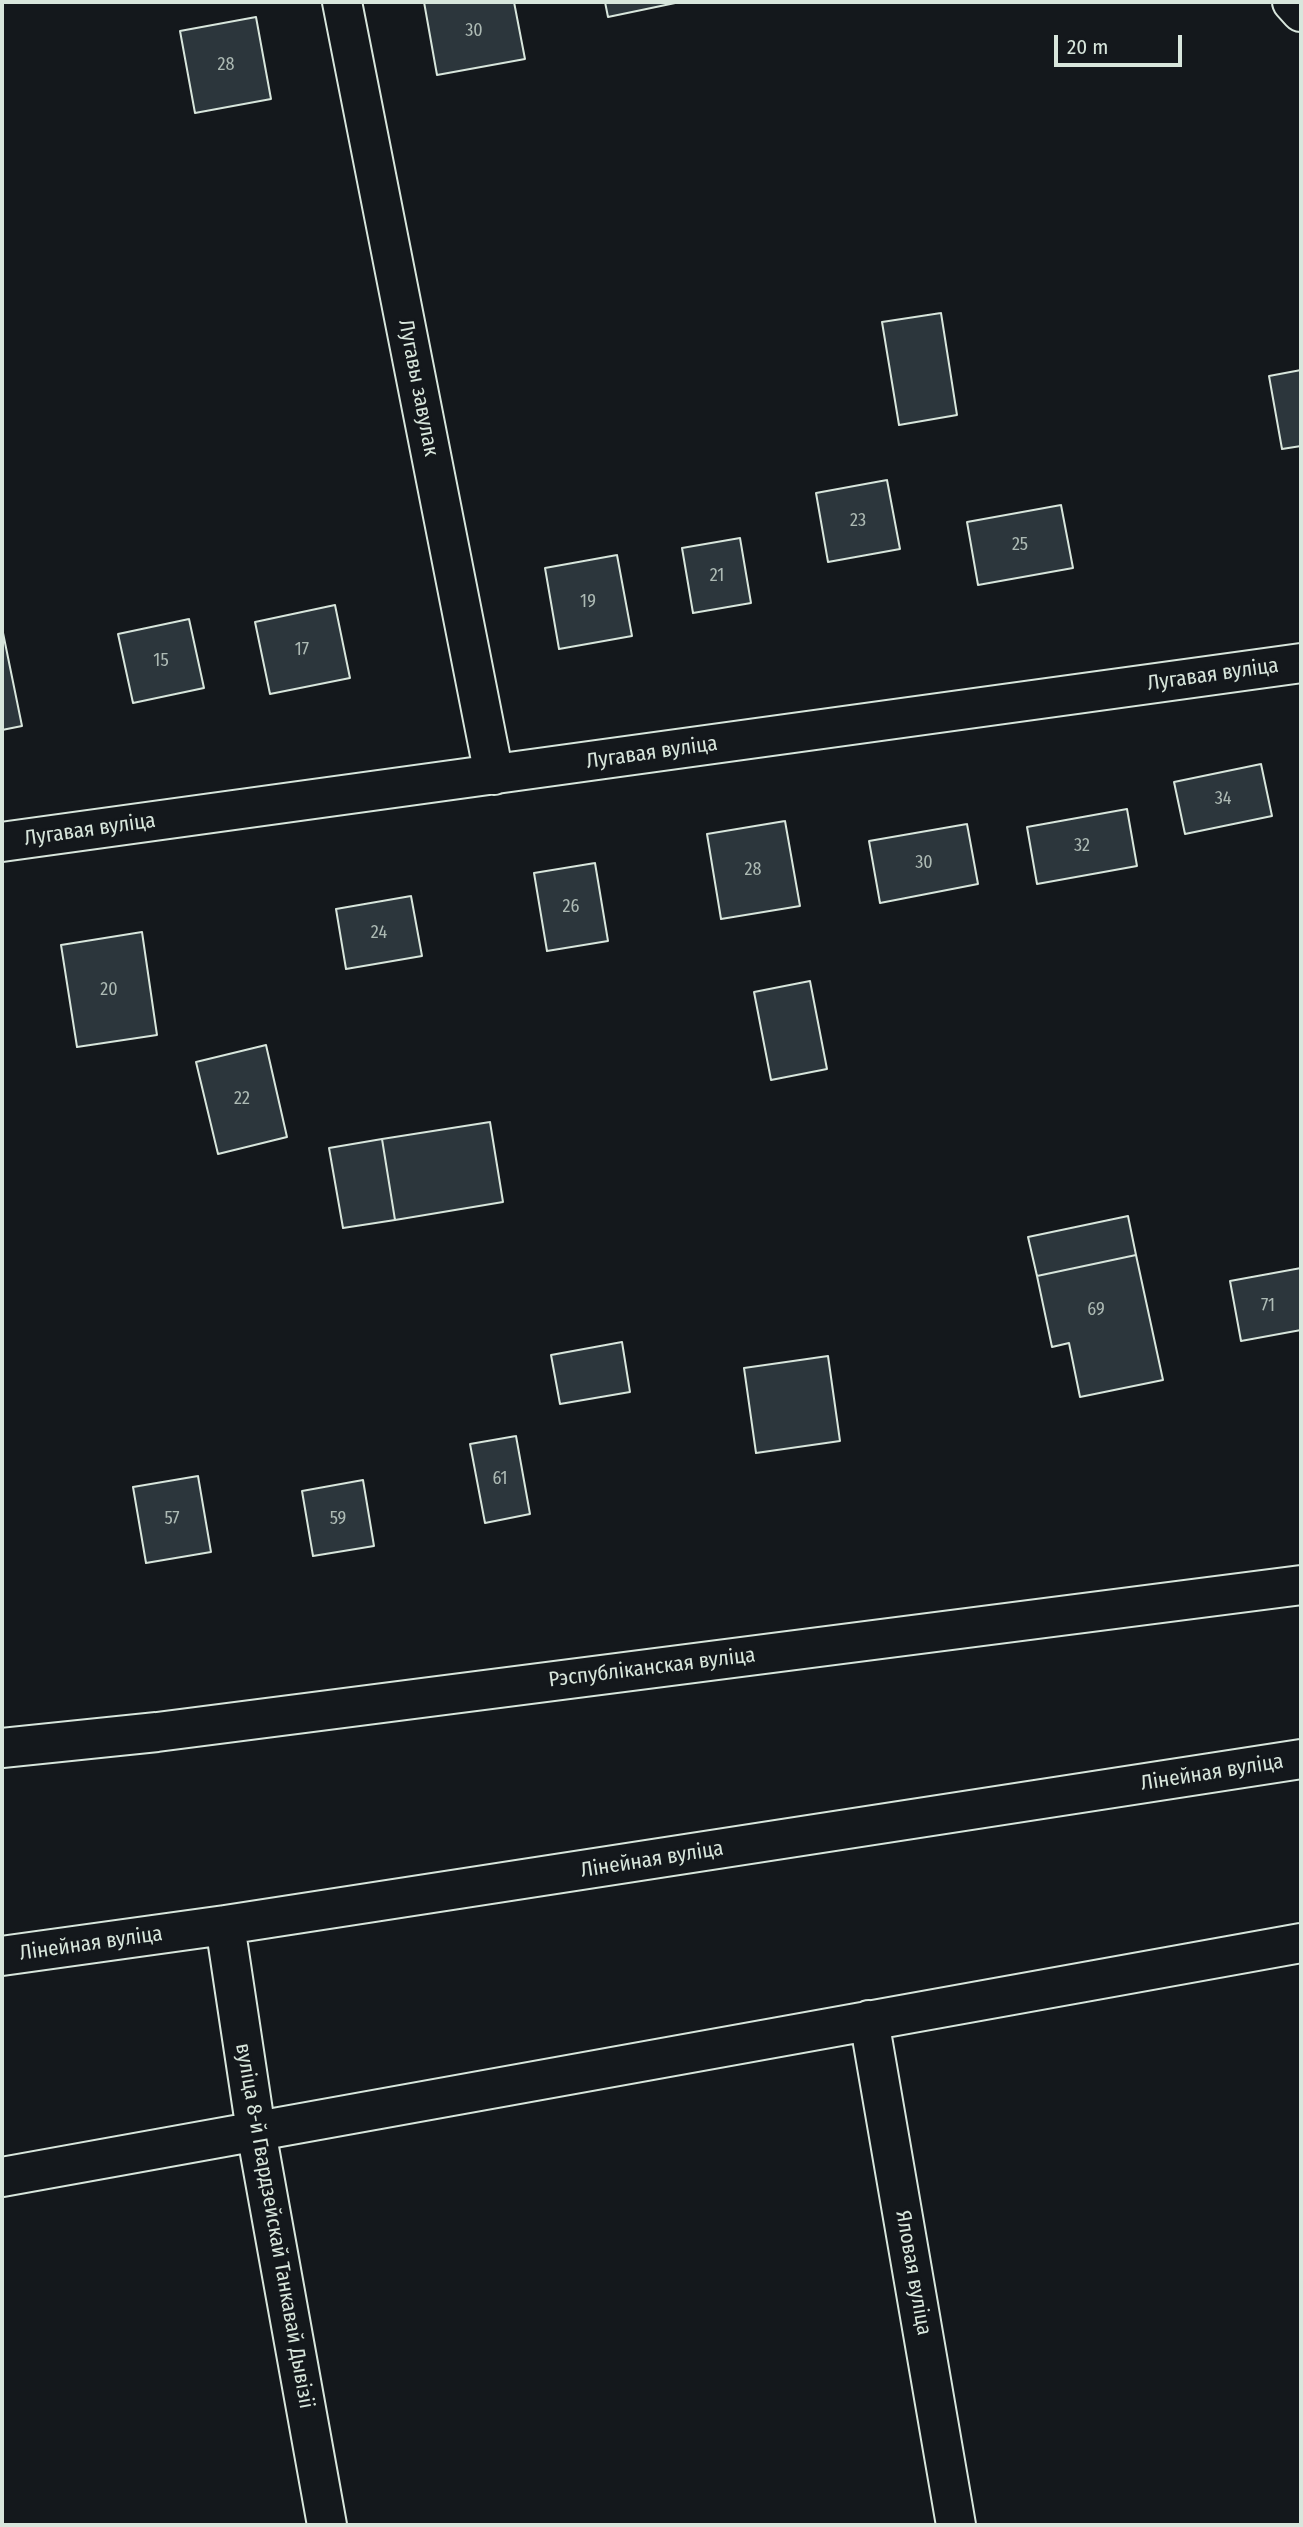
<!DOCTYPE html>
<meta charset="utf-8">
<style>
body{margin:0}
#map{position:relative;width:1303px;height:2527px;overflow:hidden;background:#14181c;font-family:"Fira Sans Condensed",sans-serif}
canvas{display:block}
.frame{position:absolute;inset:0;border:4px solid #d8e6dc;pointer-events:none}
.scale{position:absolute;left:1054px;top:35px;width:128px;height:32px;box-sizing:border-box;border:4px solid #d8e6dc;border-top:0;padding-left:9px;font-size:21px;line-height:24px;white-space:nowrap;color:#d8e6dc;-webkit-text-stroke:5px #14181c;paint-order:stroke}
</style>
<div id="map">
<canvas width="1303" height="2527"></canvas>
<div class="frame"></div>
<div class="scale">20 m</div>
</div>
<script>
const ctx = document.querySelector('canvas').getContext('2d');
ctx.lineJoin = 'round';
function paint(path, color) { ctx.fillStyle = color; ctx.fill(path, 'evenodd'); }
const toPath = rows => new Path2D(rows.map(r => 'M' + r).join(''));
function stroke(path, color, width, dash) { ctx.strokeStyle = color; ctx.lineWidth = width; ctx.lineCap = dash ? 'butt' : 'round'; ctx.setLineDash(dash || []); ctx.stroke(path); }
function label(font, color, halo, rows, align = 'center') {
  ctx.font = font + ' "Fira Sans Condensed",sans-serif'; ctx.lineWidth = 5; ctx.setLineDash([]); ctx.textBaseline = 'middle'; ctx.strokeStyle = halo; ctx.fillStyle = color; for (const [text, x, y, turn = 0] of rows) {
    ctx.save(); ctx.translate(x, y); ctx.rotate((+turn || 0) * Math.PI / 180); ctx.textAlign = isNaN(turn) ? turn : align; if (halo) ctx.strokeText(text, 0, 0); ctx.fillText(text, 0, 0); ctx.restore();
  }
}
const building = toPath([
 [424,2,514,2,525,59,437,75,424,2],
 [605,2,680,2,608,17,605,2],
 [256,17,271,99,195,113,180,31,256,17],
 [941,313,957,415,899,425,882,322,941,313],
 [1301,370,1301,446,1282,449,1269,376,1301,370],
 [887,480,900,549,828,562,816,493,887,480],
 [1061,505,1073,568,978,585,967,522,1061,505],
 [740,538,751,603,693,613,682,548,740,538],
 [617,555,632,636,559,649,545,568,617,555],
 [335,605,350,678,270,694,255,622,335,605],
 [189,619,204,688,133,703,118,634,189,619],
 [2,628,22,726,2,730,2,628],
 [1261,764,1272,816,1185,834,1174,782,1261,764],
 [1127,809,1137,866,1037,884,1027,827,1127,809],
 [785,821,800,906,721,919,707,834,785,821],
 [967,824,978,884,880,903,869,841,967,824],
 [595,863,608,941,547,951,534,873,595,863],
 [411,896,422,956,346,969,336,909,411,896],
 [142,932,157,1035,77,1047,61,945,142,932],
 [810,981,827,1069,771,1080,754,992,810,981],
 [266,1045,287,1137,218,1154,196,1062,266,1045],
 [490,1122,503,1202,395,1220,382,1139,490,1122],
 [382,1139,395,1220,343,1228,329,1148,382,1139],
 [1128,1216,1136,1255,1037,1276,1028,1237,1128,1216],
 [1136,1255,1163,1380,1080,1397,1069,1343,1052,1347,1037,1276,1136,1255],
 [1301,1268,1301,1330,1241,1341,1230,1281,1301,1268],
 [622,1342,630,1392,560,1404,551,1355,622,1342],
 [828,1356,840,1441,756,1453,744,1368,828,1356],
 [516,1436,530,1514,485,1523,470,1444,516,1436],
 [198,1476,211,1552,146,1563,133,1487,198,1476],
 [363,1480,374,1546,313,1556,302,1491,363,1480]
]);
const street = toPath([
 [342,2,494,775],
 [1292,2,1301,12],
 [2,842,1301,663],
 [2,1748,157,1732,1301,1585],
 [225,1925,256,2131,327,2525],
 [2,1956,225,1925,1301,1759],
 [869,2020,956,2525],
 [2,2177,1301,1943]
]);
const numberNames = [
 ["30",474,31],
 ["28",226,65],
 ["23",858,521],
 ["25",1020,545],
 ["21",717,576],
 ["19",588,602],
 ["17",302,650],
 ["15",161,661],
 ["34",1223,799],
 ["32",1082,846],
 ["30",924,863],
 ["28",753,870],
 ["26",571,907],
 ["24",379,933],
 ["20",109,990],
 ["22",242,1099],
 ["71",1268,1306],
 ["69",1096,1310],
 ["61",500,1479],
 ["57",172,1519],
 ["59",338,1519]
];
const streetNames = [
 ["Лугавы завулак",418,388,79],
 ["Лугавая вуліца",1213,675,-8],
 ["Лугавая вуліца",652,753,-8],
 ["Лугавая вуліца",90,830,-8],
 ["Рэспубліканская вуліца",652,1668,-7],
 ["Лінейная вуліца",1212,1773,-9],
 ["Лінейная вуліца",652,1860,-9],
 ["Лінейная вуліца",91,1944,-8],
 ["вуліца 8-й Гвардзейскай Танкавай Дывізіі",274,2226,80],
 ["Яловая вуліца",913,2273,80]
];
paint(building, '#2c363c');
stroke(building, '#d8e6dc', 2);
stroke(street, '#d8e6dc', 42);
stroke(street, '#14181c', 38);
label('18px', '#adbab4', null, numberNames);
label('21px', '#d8e6dc', '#14181c', streetNames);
</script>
